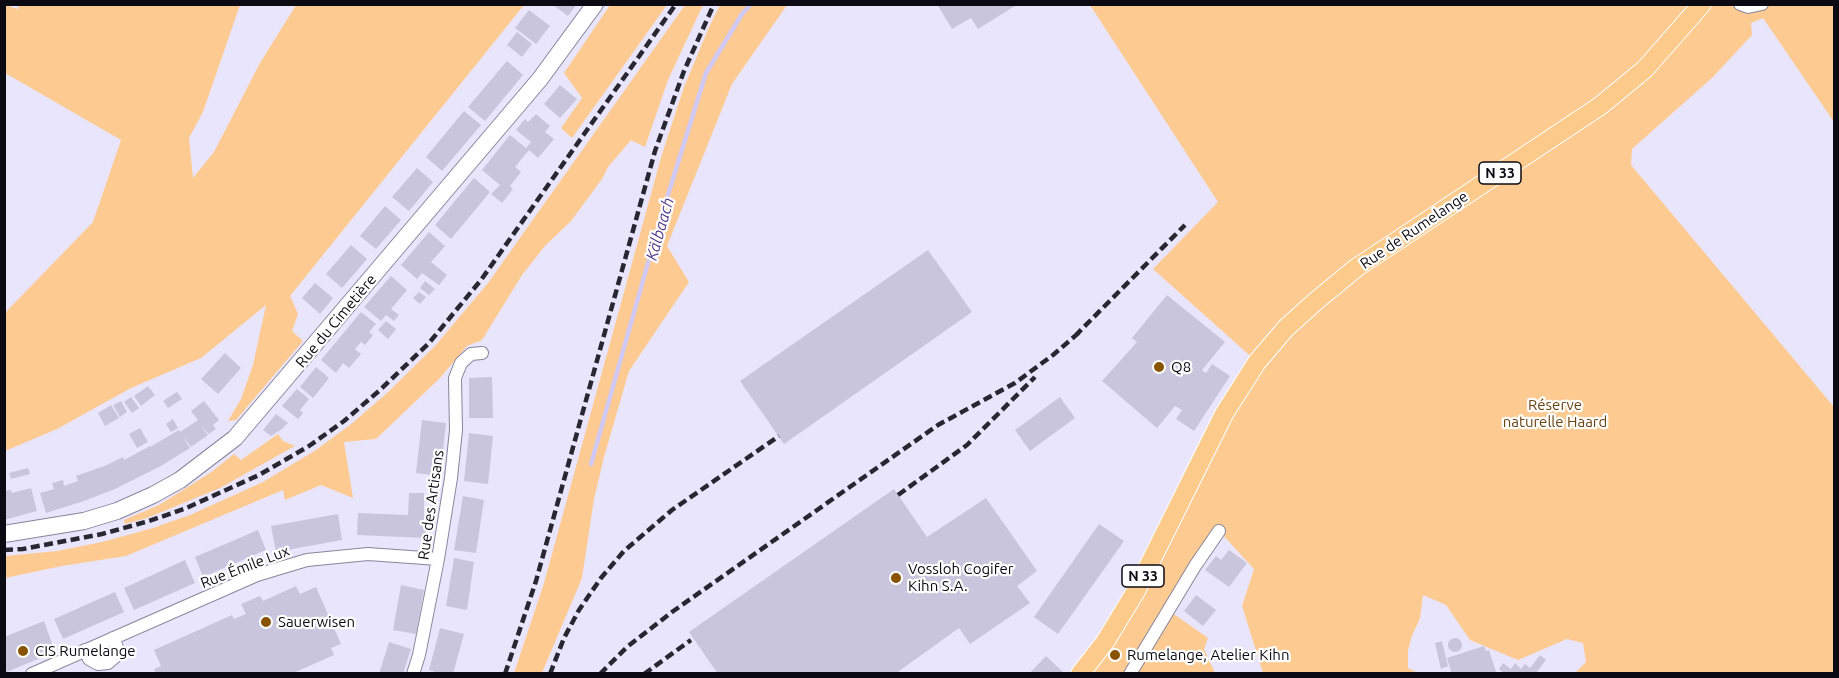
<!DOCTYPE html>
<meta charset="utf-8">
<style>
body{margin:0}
#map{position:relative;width:1839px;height:678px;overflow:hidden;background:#e9e5fd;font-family:Ubuntu,sans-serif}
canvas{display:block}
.frame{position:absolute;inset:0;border:6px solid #0b0a12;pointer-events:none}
</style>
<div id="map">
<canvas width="1839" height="678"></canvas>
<div class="frame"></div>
</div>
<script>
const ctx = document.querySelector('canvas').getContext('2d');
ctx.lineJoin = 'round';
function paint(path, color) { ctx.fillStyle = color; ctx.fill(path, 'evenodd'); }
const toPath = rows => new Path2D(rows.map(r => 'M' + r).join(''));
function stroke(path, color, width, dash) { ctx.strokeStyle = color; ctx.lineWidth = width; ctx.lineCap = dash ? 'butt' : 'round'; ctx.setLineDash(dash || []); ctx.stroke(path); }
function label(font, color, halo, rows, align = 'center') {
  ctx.font = font + ' Ubuntu,sans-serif'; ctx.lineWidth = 4.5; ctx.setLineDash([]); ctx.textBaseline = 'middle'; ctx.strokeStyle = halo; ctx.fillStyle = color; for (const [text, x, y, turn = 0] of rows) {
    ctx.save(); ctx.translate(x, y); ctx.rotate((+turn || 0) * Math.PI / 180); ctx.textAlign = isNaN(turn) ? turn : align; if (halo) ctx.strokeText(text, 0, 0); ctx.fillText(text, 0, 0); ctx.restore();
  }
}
const green = toPath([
 [19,4,240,5,203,112,189,138,193,178,214,152,260,63,296,5,524,5,290,296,298,314,292,331,303,341,236,420,228,421,241,399,253,365,266,305,201,358,131,388,57,429,5,451,5,313,93,222,121,140,5,73,5,5,18,9],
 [610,5,667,5,572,138,561,128,582,98,564,73],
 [685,5,703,5,668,80,645,147,631,140,608,167,602,179,571,221,545,246,522,275,482,340,467,346,440,378,376,439,344,442,353,498,321,485,285,500,283,490,126,556,62,566,5,578,5,556,57,551,102,542,153,528,190,515,263,482,316,450,350,425,386,394,435,346,488,283],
 [720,5,787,5,732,84,667,246,689,282,629,371,604,457,594,499,582,578,542,673,514,673,544,583,662,154,684,87,710,25],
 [1090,5,1834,5,1834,122,1763,18,1751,23,1752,35,1713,77,1632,149,1631,165,1834,407,1834,673,1575,673,1586,662,1583,643,1567,639,1518,660,1470,640,1446,605,1423,595,1420,618,1412,636,1408,650,1408,668,1418,673,1263,673,1242,606,1254,569,1220,532,1168,610,1208,638,1204,649,1215,673,1080,674,1257,362,1153,269,1218,202],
 [278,434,283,441,295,446,220,488,147,518,125,524,124,520,159,505,210,473,234,454,241,460]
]);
const stream = toPath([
 [591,464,661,217,706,73,742,14,751,4]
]);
const building = toPath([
 [552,4,577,4,568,16],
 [937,4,1018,4,978,29,971,18,952,29],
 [529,10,550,26,536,44,515,28],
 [517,32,532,44,522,57,507,45],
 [507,61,523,75,485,121,468,107],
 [560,85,577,99,560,118,544,104],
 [464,111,481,125,442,171,426,157],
 [536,114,550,126,545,132,554,139,538,158,529,150,515,167,521,172,510,186,513,189,502,203,491,194,500,185,482,170,510,135,526,148,531,142,516,130,525,119,528,122],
 [417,168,433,182,409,211,392,197],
 [474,178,490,192,451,239,435,225],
 [385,206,401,220,376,249,360,236],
 [429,232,445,246,431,262,447,275,439,285,422,273,417,279,401,265],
 [351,245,367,259,342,288,326,274],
 [928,250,972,312,784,444,740,381],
 [391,276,407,290,391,309,399,315,394,321,386,315,381,321,364,307],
 [425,281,435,289,429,295,420,288],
 [315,283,333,298,320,314,302,298],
 [419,292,426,297,420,304,413,298],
 [1167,295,1225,342,1202,370,1206,373,1212,364,1230,376,1194,431,1176,419,1182,410,1175,406,1157,428,1102,381,1137,342,1132,338],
 [361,312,376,324,369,332,373,335,365,345,361,342,355,349,361,354,349,368,343,363,336,373,321,360],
 [386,321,396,329,388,339,378,330],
 [225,353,241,368,218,394,201,379],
 [316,367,329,378,313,398,300,387],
 [492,377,493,418,469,418,469,378],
 [148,386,155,395,141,406,134,396],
 [297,389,309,399,300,410,303,413,298,419,282,406],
 [177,392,182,399,168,408,163,401],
 [131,397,139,408,132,413,124,402],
 [1060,397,1075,418,1030,451,1015,430],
 [121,401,127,412,120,417,113,405],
 [204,401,219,420,213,425,216,429,209,434,201,426,208,435,191,447,183,436,190,448,161,466,115,489,84,501,46,513,40,493,54,489,52,483,63,480,64,486,78,481,76,476,107,465,123,457,124,460,150,446,150,447,179,430,180,432,198,420,191,411],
 [111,405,119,418,105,426,98,413],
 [276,414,288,423,282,429,271,436,263,430],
 [173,419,178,428,171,432,166,424],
 [422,420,446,423,440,476,416,473],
 [140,428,148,442,137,448,129,434],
 [469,433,493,436,488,484,464,481],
 [28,468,30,474,11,479,9,473],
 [31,488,37,511,4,520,4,491,11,490,12,493],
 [894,489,927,537,986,498,1037,571,1017,586,1030,603,970,644,959,628,895,674,718,674,689,632],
 [409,493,424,493,424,515,427,515,426,538,357,535,358,513,408,515],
 [463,496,484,500,476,553,454,550],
 [338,514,342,540,276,552,271,526],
 [1099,524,1124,541,1058,634,1034,617],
 [258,530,266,550,203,577,195,557],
 [1229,550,1247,563,1229,587,1205,570,1216,556,1221,560],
 [454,558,474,562,467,610,446,606],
 [185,560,195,583,134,610,124,588],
 [401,585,424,590,416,634,393,630],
 [296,586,300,594,316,587,341,644,331,648,334,655,291,674,156,674,154,669,161,666,154,650,232,615,234,619,246,614,241,604,260,596,263,601],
 [115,592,124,612,63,639,54,619],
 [1196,595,1216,610,1203,626,1184,611],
 [44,621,55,652,4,673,4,637],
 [440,628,464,634,453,674,441,674,429,670],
 '1448 645a7 7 0 1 1 14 0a7 7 0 1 1-14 0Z',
 [1442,641,1448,666,1441,669,1435,643],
 [389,642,411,649,403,674,379,674],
 [1484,646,1486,651,1489,650,1496,672,1452,674,1447,658],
 [1540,655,1546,660,1535,674,1505,674,1499,669,1503,663,1511,669,1515,663,1521,669,1525,664,1530,668],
 [1046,656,1065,674,1029,674]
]);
const minor = toPath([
 [1740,4,1748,7,1762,4],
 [85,650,89,659,98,664,108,663,115,657,117,647,113,638],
 [32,674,257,575,307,560,368,554,438,559],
 [413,674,419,655,438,559,451,478,456,430,455,378,461,363,471,354,482,353],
 [1130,674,1195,566,1219,531]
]);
const secondary = toPath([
 [4,534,84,521,117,511,153,495,180,480,235,438,540,79,595,4]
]);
const primary = toPath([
 [1080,674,1105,642,1136,591,1224,414,1257,362,1286,328,1316,301,1356,268,1600,106,1645,69,1702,4]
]);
const rail = toPath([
 [1075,336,1185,225],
 [898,495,967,445,1035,377],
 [4,550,23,549,102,534,149,521,184,509,259,475,309,446,344,421,380,390,429,343,481,280,676,4],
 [505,674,536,581,655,151,684,71,714,4],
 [550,674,564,638,579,610,601,578,624,551,672,510,779,436],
 [600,674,627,647,672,612,938,425,1015,383,1053,355,1082,330],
 [644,674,691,640]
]);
const markers = [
 [1159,367,6,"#885400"],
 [896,578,6,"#885400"],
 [266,622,6,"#885400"],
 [23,651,6,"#885400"],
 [1115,655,6,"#885400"]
];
const shields = [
 [1500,173,42],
 [1143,576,42]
];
const shieldNames = [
 ["N 33",1500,173],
 ["N 33",1143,576]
];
const streetNames = [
 ["Rue de Rumelange",1414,230,-34],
 ["Rue du Cimetière",336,321,-50],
 ["Rue des Artisans",431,505,-82],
 ["Rue Émile Lux",245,567,-21]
];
const poiNames = [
 ["Q8",1171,367],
 ["Vossloh Cogifer",908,569],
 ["Kihn S.A.",908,586],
 ["Sauerwisen",278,622],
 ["CIS Rumelange",35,651],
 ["Rumelange, Atelier Kihn",1127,655]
];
const parkNames = [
 ["Réserve",1555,405],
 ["naturelle Haard",1555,422]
];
const waterNames = [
 ["Kälbaach",660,229,-74]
];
paint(green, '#fdcb91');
stroke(stream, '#d0c9f6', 4.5);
paint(building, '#c9c5dc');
stroke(minor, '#88859b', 14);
stroke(secondary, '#88859b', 18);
stroke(primary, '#fff', 20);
stroke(minor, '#fff', 12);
stroke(secondary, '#fff', 16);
stroke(primary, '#fccb8b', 18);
stroke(rail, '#282731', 4.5, [9, 4.5]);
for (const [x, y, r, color] of markers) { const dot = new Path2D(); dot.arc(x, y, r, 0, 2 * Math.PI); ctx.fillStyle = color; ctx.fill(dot); stroke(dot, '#fff', 2); }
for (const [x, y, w] of shields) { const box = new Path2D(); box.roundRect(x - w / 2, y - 11, w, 22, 4.5); ctx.fillStyle = '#fff'; ctx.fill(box); stroke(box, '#0b0a12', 1.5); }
label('bold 14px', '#0b0a12', null, shieldNames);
label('15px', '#0b0a12', '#fff', streetNames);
label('15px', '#0b0a12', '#fff', poiNames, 'left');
label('15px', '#694413', '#fff', parkNames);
label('italic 16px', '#4f388c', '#fff', waterNames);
</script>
